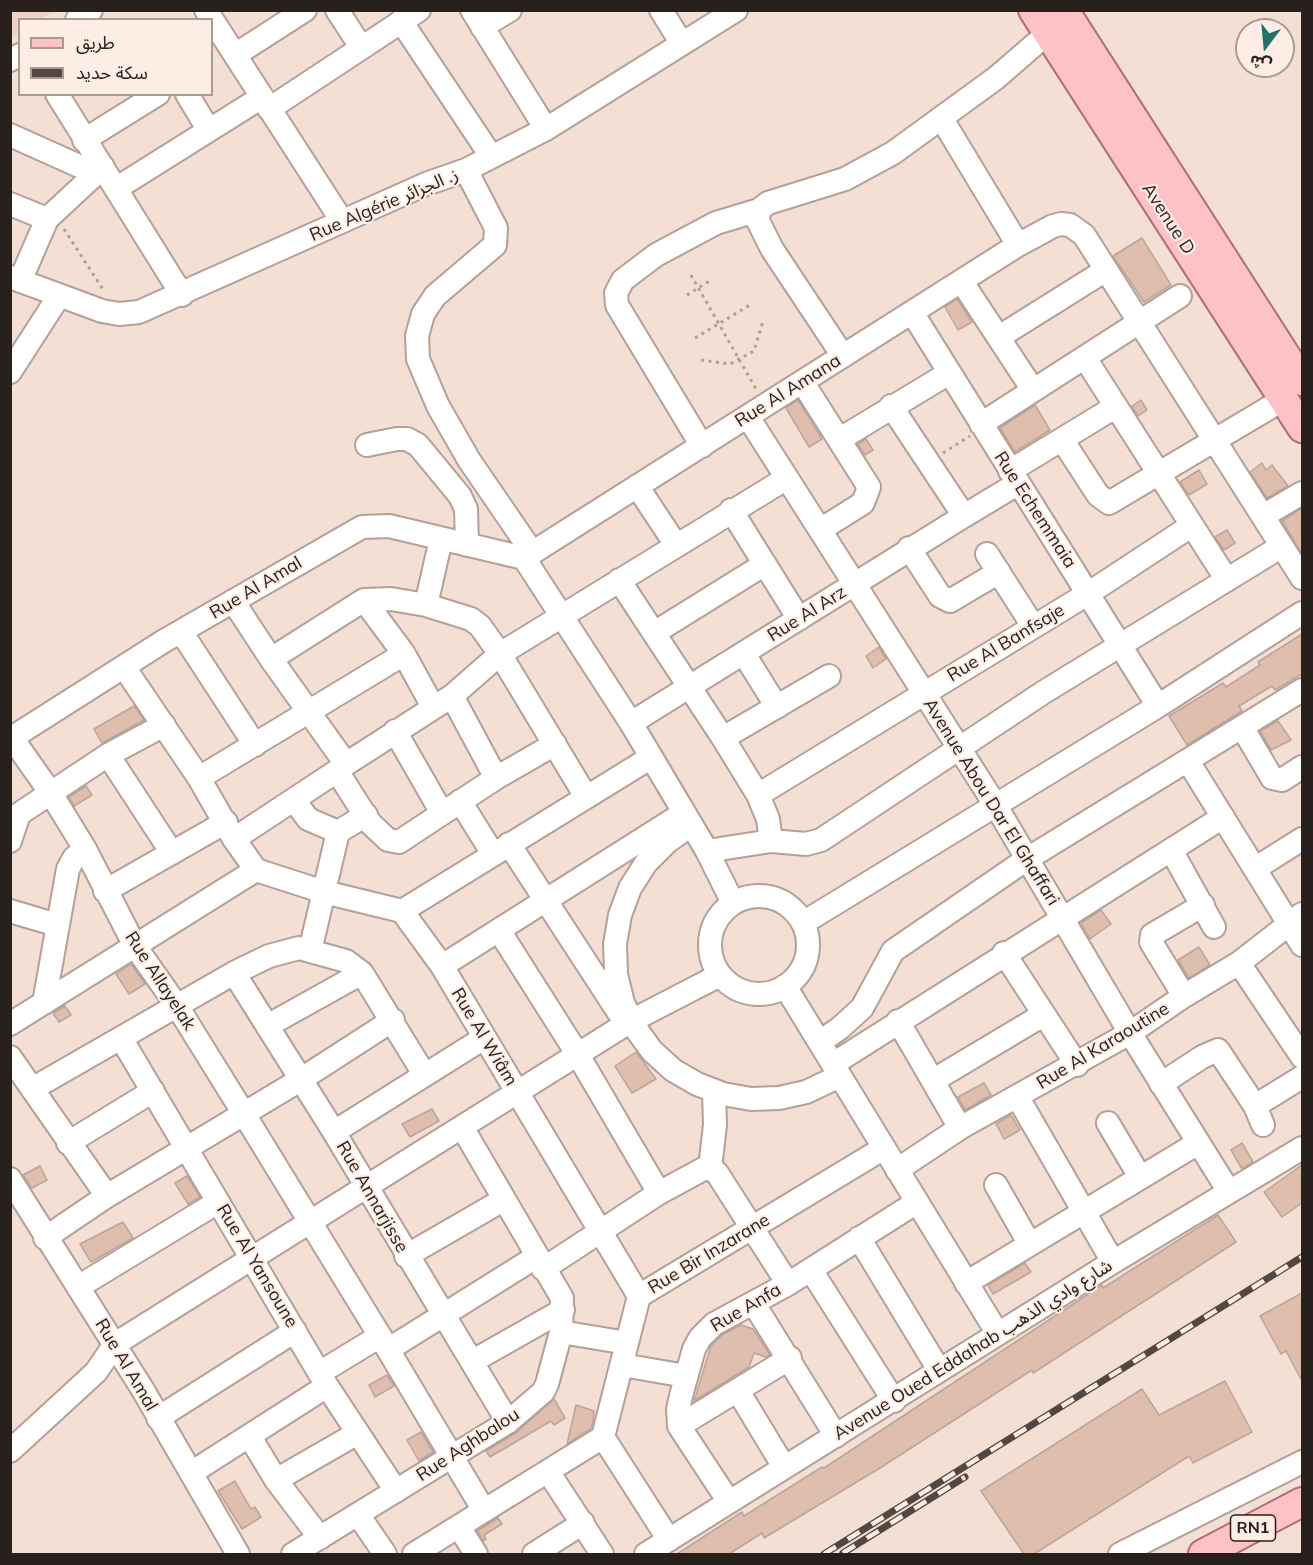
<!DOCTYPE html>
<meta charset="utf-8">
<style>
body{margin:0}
#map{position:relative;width:1313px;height:1565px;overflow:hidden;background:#f4dfd4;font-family:Mulish,"Noto Sans Arabic",sans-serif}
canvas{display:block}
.frame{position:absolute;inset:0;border:12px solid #28201d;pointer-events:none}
.legend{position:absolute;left:18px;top:18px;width:195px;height:78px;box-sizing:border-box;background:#feede4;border:2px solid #a89b94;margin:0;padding:8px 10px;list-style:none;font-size:18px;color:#28201d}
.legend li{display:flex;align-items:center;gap:12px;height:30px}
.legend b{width:30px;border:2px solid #a89b94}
.north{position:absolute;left:1235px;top:18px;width:60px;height:60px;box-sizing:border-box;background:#feede4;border:2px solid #a89b94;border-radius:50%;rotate:196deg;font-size:16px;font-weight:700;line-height:24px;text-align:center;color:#28201d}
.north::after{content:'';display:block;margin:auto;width:21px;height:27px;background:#26706b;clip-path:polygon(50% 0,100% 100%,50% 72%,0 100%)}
</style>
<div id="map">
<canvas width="1313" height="1565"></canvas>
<div class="frame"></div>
<ul class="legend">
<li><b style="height:8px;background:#fdc2c8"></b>طريق</li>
<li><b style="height:8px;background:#524743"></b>سكة حديد</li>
</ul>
<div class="north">ش</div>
</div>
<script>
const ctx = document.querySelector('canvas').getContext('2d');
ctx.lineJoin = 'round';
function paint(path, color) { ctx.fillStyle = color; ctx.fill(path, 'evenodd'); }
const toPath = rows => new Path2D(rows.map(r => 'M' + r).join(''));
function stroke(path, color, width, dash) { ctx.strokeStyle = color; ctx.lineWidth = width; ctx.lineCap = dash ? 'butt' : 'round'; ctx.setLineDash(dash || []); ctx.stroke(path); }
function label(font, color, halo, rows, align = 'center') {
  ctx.font = font + ' Mulish,"Noto Sans Arabic",sans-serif'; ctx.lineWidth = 4.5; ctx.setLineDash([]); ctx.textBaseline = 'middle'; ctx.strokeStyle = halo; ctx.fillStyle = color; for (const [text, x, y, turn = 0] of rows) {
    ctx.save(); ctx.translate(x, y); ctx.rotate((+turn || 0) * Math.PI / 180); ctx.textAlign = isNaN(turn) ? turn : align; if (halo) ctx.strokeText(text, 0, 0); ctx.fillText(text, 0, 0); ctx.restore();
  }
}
const built = toPath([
 [10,11,11,10,55,11,41,19,20,20,19,33,12,37]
]);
const building = toPath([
 [1142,238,1171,285,1144,302,1113,256,1142,238],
 [957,299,972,322,958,330,945,307,957,299],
 [798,400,822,439,809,447,786,408,798,400],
 [1141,400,1147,410,1138,416,1132,406,1141,400],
 [1035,405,1050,430,1015,452,1000,428,1035,405],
 [866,439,873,450,865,455,858,444,866,439],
 [1262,463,1266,470,1272,465,1288,486,1267,498,1250,472,1262,463],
 [1199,470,1207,484,1189,495,1180,482,1199,470],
 [1302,508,1302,554,1282,521,1302,508],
 [1227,530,1235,543,1224,550,1215,537,1227,530],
 [1302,634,1302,674,1275,690,1272,686,1239,706,1242,711,1187,745,1169,716,1223,683,1226,687,1260,665,1258,662,1302,634],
 [879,647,886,659,873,668,866,656,879,647],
 [134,706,144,720,102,743,94,729,134,706],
 [1278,721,1291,740,1271,750,1260,731,1278,721],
 [86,786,92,795,74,806,69,797,86,786],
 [1101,910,1111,924,1090,939,1081,923,1101,910],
 [1199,947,1210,965,1189,978,1178,960,1199,947],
 [131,964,145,984,129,994,116,974,131,964],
 [65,1006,71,1015,59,1022,53,1013,65,1006],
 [636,1052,656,1079,632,1093,615,1066,636,1052],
 [984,1083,991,1095,965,1110,958,1097,984,1083],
 [432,1109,439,1121,410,1137,402,1124,432,1109],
 [1011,1115,1020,1130,1004,1139,996,1124,1011,1115],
 [1242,1143,1253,1162,1242,1169,1231,1150,1242,1143],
 [1302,1165,1302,1203,1282,1217,1264,1192,1302,1165],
 [40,1166,47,1180,32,1188,23,1175,40,1166],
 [187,1176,200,1197,188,1204,175,1183,187,1176],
 [1218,1215,1236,1242,1033,1373,1032,1370,880,1468,764,1538,762,1533,729,1554,677,1554,742,1512,744,1516,822,1467,824,1468,1102,1285,1103,1288,1218,1215],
 [123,1222,133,1238,91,1262,80,1244,123,1222],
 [1025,1263,1031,1272,993,1294,988,1285,1025,1263],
 [1302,1293,1302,1381,1286,1351,1281,1354,1260,1316,1302,1293],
 [741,1325,753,1329,770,1355,766,1357,754,1353,749,1367,694,1401,711,1346,722,1335,741,1325],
 [387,1375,394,1386,375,1397,369,1385,387,1375],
 [1225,1381,1252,1432,1193,1463,1189,1456,1034,1554,1024,1554,981,1491,1142,1389,1159,1415,1225,1381],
 [554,1399,565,1418,554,1425,551,1421,490,1457,486,1451,517,1432,554,1399],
 [576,1405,594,1411,593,1422,591,1428,567,1444,576,1405],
 [421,1432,433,1452,419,1461,407,1440,421,1432],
 [235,1481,251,1509,255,1507,261,1517,242,1529,218,1491,235,1481],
 [498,1518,502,1524,484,1535,486,1539,484,1541,477,1531,498,1518]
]);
const path = toPath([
 [64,229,104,291],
 [691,275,756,389],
 [687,295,711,280],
 [695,338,750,305],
 [701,360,730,364,754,351,763,321],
 [943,453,970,436]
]);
const minor = toPath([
 [206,10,342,221],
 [337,10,361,47],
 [472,10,546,129],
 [661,10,682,44],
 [77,20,91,10],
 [401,21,491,156],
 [482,27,510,10],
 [235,55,305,10],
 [10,60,20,55],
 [57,94,182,295],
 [187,94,208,129],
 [269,109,419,10],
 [942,119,1018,245],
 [10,135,97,174],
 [84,140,158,94],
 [466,170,496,228,495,245,435,296,423,314,417,336,418,359,438,406,469,460,532,552],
 [117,188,262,97],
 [10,204,47,219],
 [10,277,102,311,119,314,139,312,426,184,466,170,546,129,736,10],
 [20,281,47,219,103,167],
 [962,282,1033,390],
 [913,314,1158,706],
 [999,337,1106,270],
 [843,356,772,249,758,221,759,210,768,203,845,179,893,153,996,78,1048,33],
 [1085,358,1227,580],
 [10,372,59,296],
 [803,383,869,487,863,503,820,530],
 [748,417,996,806,1130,1033,1228,1190],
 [981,424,1180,296],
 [840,439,949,373],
 [1063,441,1098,495,1109,503,1284,399],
 [367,445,397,439,407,439,418,445,460,496,466,509,467,545],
 [702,446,617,305,616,293,623,280,656,255,716,223,759,210],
 [1010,471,1115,407],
 [637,486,676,545],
 [731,510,799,619],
 [964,516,1017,484],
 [1263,516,1302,493],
 [909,548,940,596,950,601,999,572],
 [987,554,1033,626],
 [524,558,1018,245,1053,226,1061,224,1070,225,1084,235,1302,578],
 [524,558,631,723,707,851,733,903],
 [619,580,723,738,758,795,768,819,771,841],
 [364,600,404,654,433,707],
 [233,601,271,659,346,764,337,771,370,823,388,840,399,842,496,778,555,744],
 [426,605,441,539],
 [182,633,255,745],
 [654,633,765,564],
 [744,654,777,707],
 [271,659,364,600,391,599,426,605,471,619,480,626,500,654,585,795],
 [124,667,199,778,234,839,256,870],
 [452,696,496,778],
 [631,723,964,516,891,406],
 [1242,727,1272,778,1282,780,1302,767],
 [395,731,442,813],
 [12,738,50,792,85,849,135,946,177,1006,244,1114,380,1336,483,1509],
 [723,738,829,676],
 [10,739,164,641,362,527,389,526,524,558],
 [108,755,172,853],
 [1188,761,1302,945],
 [346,764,452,696,500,654,787,478],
 [199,778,404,654],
 [758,795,1089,593,1191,526],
 [294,800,308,819,338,832],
 [460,801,493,854],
 [691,825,667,842,646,863,630,888,620,915,615,944,616,974,623,1003,636,1029,652,1051,673,1070,697,1084,723,1094,751,1099,779,1098,806,1092,840,1076],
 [234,839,337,771],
 [10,841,19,814,108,755,164,725],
 [509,844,619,1013],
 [1171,850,1214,927],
 [707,851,771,841,806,844,821,840,1044,692,1282,546],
 [1256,868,1302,839],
 [256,870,324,892,402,911,442,966,639,1296],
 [105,891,226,822],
 '710 945a49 49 0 1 1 98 0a49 49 0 1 1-98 0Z',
 [10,911,57,925],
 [402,911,650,758],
 [803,923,1158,706,1302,613],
 [500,932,578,1055,659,1193],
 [310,951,338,832,366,815],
 [1004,953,1077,1065],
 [1239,963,1302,1057],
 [442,966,679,816],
 [234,973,334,1132,508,1422],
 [785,986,998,1334],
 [1184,996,1151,942,1152,935,1203,905],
 [44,1003,68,869,74,858,85,849],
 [898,1021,960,1128],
 [10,1024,256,870],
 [267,1026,362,973],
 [121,1038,327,1386,396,1491],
 [820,1042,840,1028,862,1008,893,951,1027,859,1302,690],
 [10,1057,107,1196],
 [833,1064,1223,817],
 [934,1080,1043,1015],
 [1161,1084,1202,1057,1218,1050,1255,1106,1263,1125],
 [32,1089,234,973,269,956,299,948,346,961,362,973,424,1074],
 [1017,1096,1113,1262],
 [1255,1106,1302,1077],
 [1108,1123,1140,1177],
 [334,1132,484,1038],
 [68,1143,153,1091],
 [710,1168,715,1125,714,1091],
 [897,1170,960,1128,1130,1033,1184,996,1239,963,1302,914],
 [10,1179,143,1390,238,1554],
 [996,1185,1029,1243],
 [45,1238,107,1196,300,1080,393,1020],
 [859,1238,939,1370],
 [406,1256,503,1200],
 [543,1269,659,1193,707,1167,717,1173,788,1284],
 [811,1270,894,1401],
 [966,1283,1198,1143],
 [78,1287,218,1202],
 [754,1304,836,1436],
 [561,1332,627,1343],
 [389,1349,536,1257],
 [473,1361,563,1310],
 [622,1365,686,1376],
 [321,1372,380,1336],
 [738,1391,784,1467],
 [158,1418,295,1331],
 [679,1426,790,1358],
 [250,1437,276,1480,320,1538],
 [10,1451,96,1372,115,1344,631,1021,720,975],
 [191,1473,327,1386],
 [549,1473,602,1554],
 [276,1480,356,1434],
 [729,1502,679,1426,678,1409,682,1392,694,1349,700,1338,714,1324,788,1284,917,1202],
 [359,1516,385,1554],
 [459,1527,476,1554],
 [669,1540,603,1437,639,1296,884,1148],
 [293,1554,508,1422,543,1392,547,1384,561,1332,562,1298,462,1127],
 [414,1554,603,1437],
 [534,1554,583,1523],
 [646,1554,1113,1262,1302,1148],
 [1120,1554,1302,1462]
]);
const major = toPath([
 [1033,10,1302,428],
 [1064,10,1302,381],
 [1203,1554,1302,1502]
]);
const rail = toPath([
 [843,1553,965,1477],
 [824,1554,1302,1257]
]);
const shields = [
 [1253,1528,45]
];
const shieldNames = [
 ["RN1",1253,1528]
];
const streetNames = [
 ["Rue Algérie ز. الجزائر",384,205,-23],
 ["Avenue D",1168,219,57],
 ["Rue Al Amana",788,391,-32],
 ["Rue Echemmaia",1035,510,57],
 ["Rue Al Amal",256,588,-31],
 ["Rue Al Arz",807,614,-32],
 ["Rue Al Banfsaje",1006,643,-31],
 ["Avenue Abou Dar El Ghaffari",991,802,58],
 ["Rue Allayelak",160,981,57],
 ["Rue Al Wiâm",484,1037,59],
 ["Rue Al Karaoutine",1103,1046,-31],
 ["Rue Annarjisse",372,1197,60],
 ["Rue Bir Inzarane",709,1254,-31],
 ["Rue Al Yansoune",257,1266,59],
 ["Rue Anfa",746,1308,-30],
 ["Avenue Oued Eddahab شارع وادي الذهب",973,1350,-32],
 ["Rue Al Amal",126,1365,59],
 ["Rue Aghbalou",468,1445,-33]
];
paint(built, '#efd2c5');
paint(building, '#e0beae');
stroke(building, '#baa59c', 1.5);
stroke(minor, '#b4a096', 26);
stroke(major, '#b16f75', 32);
stroke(path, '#b09f97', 3, [3, 4.5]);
stroke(minor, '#fff', 22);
stroke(major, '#fdc2c8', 28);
stroke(rail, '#524743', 7);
stroke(rail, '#feede4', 4.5, [14]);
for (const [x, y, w] of shields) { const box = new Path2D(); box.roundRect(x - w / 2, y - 13, w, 26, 4.5); ctx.fillStyle = '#feede4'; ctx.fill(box); stroke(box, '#28201d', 1.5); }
label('bold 16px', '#28201d', null, shieldNames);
label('18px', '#28201d', '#feede4', streetNames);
</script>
